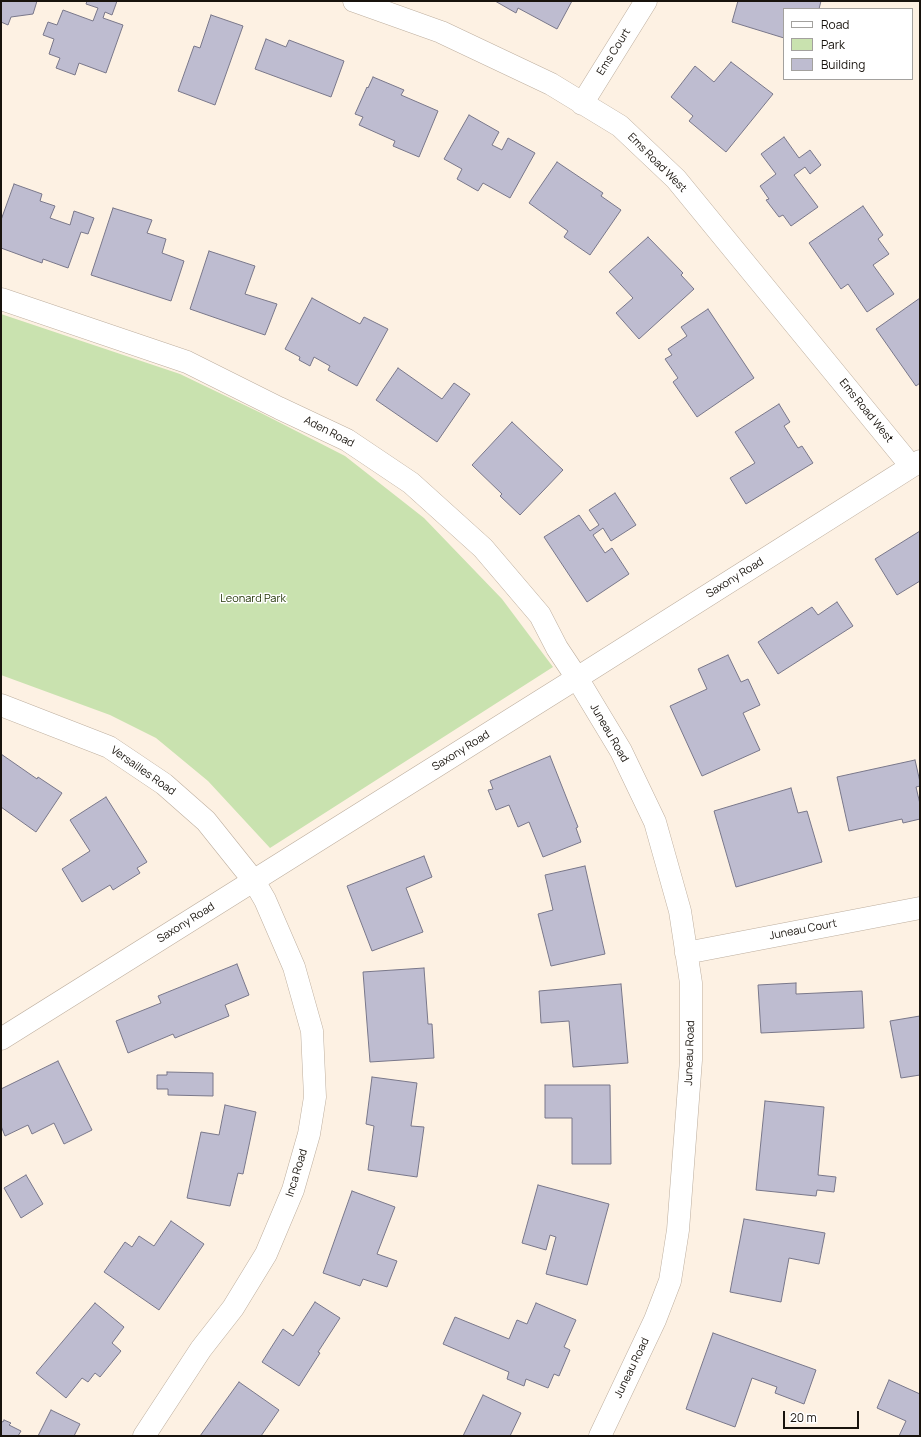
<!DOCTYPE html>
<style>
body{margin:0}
#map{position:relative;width:921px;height:1437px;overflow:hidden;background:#fdf1e3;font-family:Manrope,sans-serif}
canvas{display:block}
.frame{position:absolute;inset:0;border:2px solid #18130d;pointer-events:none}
.legend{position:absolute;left:783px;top:8px;width:130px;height:72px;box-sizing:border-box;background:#fff;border:1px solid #a3a19e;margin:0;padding:5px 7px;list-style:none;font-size:12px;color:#18130d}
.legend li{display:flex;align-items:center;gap:8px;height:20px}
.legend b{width:20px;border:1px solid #a3a19e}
.scale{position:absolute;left:783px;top:1411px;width:76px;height:18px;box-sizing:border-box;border:2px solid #18130d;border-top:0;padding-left:5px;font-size:12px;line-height:14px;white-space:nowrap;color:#18130d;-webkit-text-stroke:3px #fff;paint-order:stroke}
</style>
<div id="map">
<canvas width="921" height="1437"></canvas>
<div class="frame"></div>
<ul class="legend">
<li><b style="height:5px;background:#fff"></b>Road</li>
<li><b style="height:11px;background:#c9e2af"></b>Park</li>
<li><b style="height:11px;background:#bebcd0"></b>Building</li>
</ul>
<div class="scale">20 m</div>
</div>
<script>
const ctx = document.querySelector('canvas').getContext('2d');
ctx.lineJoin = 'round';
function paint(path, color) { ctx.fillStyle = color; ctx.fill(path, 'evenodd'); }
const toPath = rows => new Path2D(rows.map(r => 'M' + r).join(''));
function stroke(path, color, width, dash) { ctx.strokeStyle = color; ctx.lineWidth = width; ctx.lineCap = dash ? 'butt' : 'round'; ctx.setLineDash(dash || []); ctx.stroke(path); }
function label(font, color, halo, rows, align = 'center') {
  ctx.font = font + ' Manrope,sans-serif'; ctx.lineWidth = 3; ctx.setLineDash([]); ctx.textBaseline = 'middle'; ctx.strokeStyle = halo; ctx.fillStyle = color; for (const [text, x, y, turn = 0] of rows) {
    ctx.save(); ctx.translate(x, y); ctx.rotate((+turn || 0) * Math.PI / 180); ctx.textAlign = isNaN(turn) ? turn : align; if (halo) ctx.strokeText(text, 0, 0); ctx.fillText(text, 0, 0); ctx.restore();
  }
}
const green = toPath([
 [1,314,180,374,261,413,345,456,424,518,502,599,553,667,270,848,208,781,156,738,110,715,1,675]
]);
const building = toPath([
 [1,1,37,1,33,14,11,17,8,25,1,22,1,1],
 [87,1,117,1,112,15,105,12,103,18,123,25,106,73,79,63,75,75,56,68,60,58,49,54,54,39,43,35,48,22,57,25,63,10,93,21,98,8,86,4,87,1],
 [495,1,572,1,557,29,518,8,516,13,495,1],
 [738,1,821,1,819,9,784,9,784,38,732,22,738,1],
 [211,15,243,26,215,105,178,91,194,46,200,48,211,15],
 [266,39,286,47,289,40,344,61,331,97,255,69,266,39],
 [731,62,773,94,726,152,689,121,693,116,671,97,695,66,714,82,731,62],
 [373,77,404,90,401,95,438,111,419,157,393,146,395,141,359,125,363,117,355,114,367,87,368,88,373,77],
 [469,115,499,132,492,145,502,150,508,138,535,153,510,198,483,183,478,191,457,179,462,169,444,159,469,115],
 [784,137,799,158,810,150,821,165,810,174,805,167,794,175,818,207,791,226,783,215,779,217,766,200,769,199,760,186,776,174,761,154,784,137],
 [557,162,603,193,601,196,621,210,590,255,564,237,568,231,529,203,557,162],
 [14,184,42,194,40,201,55,206,50,218,70,225,74,211,94,218,88,234,81,232,68,268,43,259,42,263,1,248,1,220,14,184],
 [863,206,883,235,878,239,889,254,873,265,894,294,867,312,848,284,841,289,809,243,863,206],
 [113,208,152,220,147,233,166,239,162,253,184,261,171,301,91,275,113,208],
 [648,237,683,273,681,275,694,289,639,339,616,313,633,298,609,272,648,237],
 [209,251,255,266,245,294,277,304,265,335,190,309,209,251],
 [312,298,360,324,364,317,388,329,357,386,328,370,330,366,314,357,310,366,299,360,300,357,285,349,312,298],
 [920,298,920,383,916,386,876,329,920,298],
 [708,309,754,378,697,417,673,382,678,378,665,359,672,355,668,349,687,336,681,327,708,309],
 [398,368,442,399,454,383,470,394,437,442,376,400,398,368],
 [779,404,790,422,784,426,798,448,802,446,813,463,746,504,730,478,755,463,735,432,779,404],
 [512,422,563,470,520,515,500,496,502,494,472,465,512,422],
 [615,493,636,525,611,541,603,528,593,535,605,553,612,548,629,574,587,602,544,537,579,515,590,531,599,525,589,510,615,493],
 [920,531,920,581,897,595,875,559,920,531],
 [837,602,853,626,778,674,758,642,812,607,818,615,837,602],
 [728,655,741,682,748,679,760,705,743,713,760,750,702,776,670,706,707,689,698,669,728,655],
 [1,754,37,779,38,777,62,793,36,832,1,807,1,754],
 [550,756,578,827,576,828,581,842,543,857,529,822,518,827,509,805,496,810,488,790,493,789,490,781,550,756],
 [915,760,920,782,920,786,916,787,920,804,920,819,903,823,902,819,849,831,837,777,915,760],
 [791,788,798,813,807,811,822,862,736,887,714,811,791,788],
 [106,797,147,862,137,868,140,873,113,890,110,885,82,902,62,869,90,851,70,820,106,797],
 [424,856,432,877,406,888,423,932,372,951,347,886,424,856],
 [585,866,605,954,551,966,538,914,553,910,545,875,585,866],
 [237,964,249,995,225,1005,229,1016,175,1038,173,1034,128,1053,116,1021,161,1003,158,996,237,964],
 [424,968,428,1024,432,1024,434,1058,370,1062,363,972,424,968],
 [796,983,796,994,862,991,864,1028,761,1033,758,985,796,983],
 [621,984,628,1063,573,1067,569,1021,541,1023,539,991,621,984],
 [920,1016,920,1075,901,1078,890,1021,920,1016],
 [58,1061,92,1130,64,1144,54,1123,32,1134,28,1125,5,1136,1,1126,1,1089,58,1061],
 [167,1072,213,1073,213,1096,168,1095,168,1089,157,1089,157,1075,167,1075,167,1072],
 [372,1077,417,1083,411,1126,424,1127,417,1177,368,1170,374,1126,366,1124,372,1077],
 [545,1085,610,1085,611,1164,572,1164,572,1118,545,1118,545,1085],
 [765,1101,824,1107,818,1175,836,1177,834,1192,817,1190,816,1196,756,1190,765,1101],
 [225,1105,256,1112,243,1174,238,1173,230,1206,187,1198,201,1132,219,1135,225,1105],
 [26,1175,43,1204,21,1218,4,1188,26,1175],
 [538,1185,609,1204,587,1285,546,1274,556,1237,550,1235,546,1250,522,1243,538,1185],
 [352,1191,395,1207,377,1254,397,1261,387,1287,363,1279,360,1286,323,1273,352,1191],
 [744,1219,825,1233,819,1264,789,1258,781,1302,730,1292,744,1219],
 [171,1221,204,1244,159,1310,104,1272,125,1242,132,1247,139,1236,154,1246,171,1221],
 [315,1302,340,1318,318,1352,320,1353,299,1386,262,1362,283,1329,293,1336,315,1302],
 [95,1303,124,1327,112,1343,121,1351,100,1377,95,1373,88,1382,82,1378,66,1398,36,1373,95,1303],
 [536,1303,576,1320,564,1347,570,1350,559,1376,554,1374,548,1388,526,1379,524,1386,507,1379,509,1372,443,1344,455,1317,509,1339,517,1320,527,1324,536,1303],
 [713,1333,816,1370,804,1404,775,1393,777,1387,752,1378,735,1427,686,1409,713,1333],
 [889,1380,920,1394,920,1436,899,1436,906,1421,877,1408,889,1380],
 [239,1382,279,1410,261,1436,200,1436,239,1382],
 [483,1395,521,1413,510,1436,463,1436,483,1395],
 [51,1410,80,1424,74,1436,38,1436,51,1410],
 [4,1420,11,1423,9,1425,21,1431,18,1436,1,1436,1,1421,3,1422,4,1420]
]);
const street = toPath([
 [354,1,441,32,551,84,620,126,676,179,911,466],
 [582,104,646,1],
 [1,299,187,362,279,408,347,440,411,483,483,548,540,615,557,648,577,678,621,751,655,822,680,911,691,983,691,1060,678,1230,670,1281,655,1320,600,1436],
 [1,705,109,747,164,784,206,821,254,881,265,900,294,967,312,1031,315,1097,309,1134,293,1190,266,1254,233,1308,201,1349,144,1436],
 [686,953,920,908],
 [1,1039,577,678,920,461]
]);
const streetNames = [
 ["Ems Court",614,52,-58],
 ["Ems Road West",657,163,45],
 ["Ems Road West",866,411,51],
 ["Aden Road",329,432,27],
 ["Saxony Road",735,578,-32],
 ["Juneau Road",609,733,60],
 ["Saxony Road",461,751,-32],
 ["Versailles Road",143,771,35],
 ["Saxony Road",186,923,-32],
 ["Juneau Court",803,930,-11],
 ["Juneau Road",690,1053,-88],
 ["Inca Road",297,1173,-73],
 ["Juneau Road",632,1368,-64]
];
const parkNames = [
 ["Leonard Park",253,599]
];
paint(green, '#c9e2af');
paint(building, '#bebcd0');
stroke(building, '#79778a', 1);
stroke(street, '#bdae9e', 23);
stroke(street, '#fff', 22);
label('11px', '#18130d', '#fff', streetNames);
label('11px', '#233607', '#fff', parkNames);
</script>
